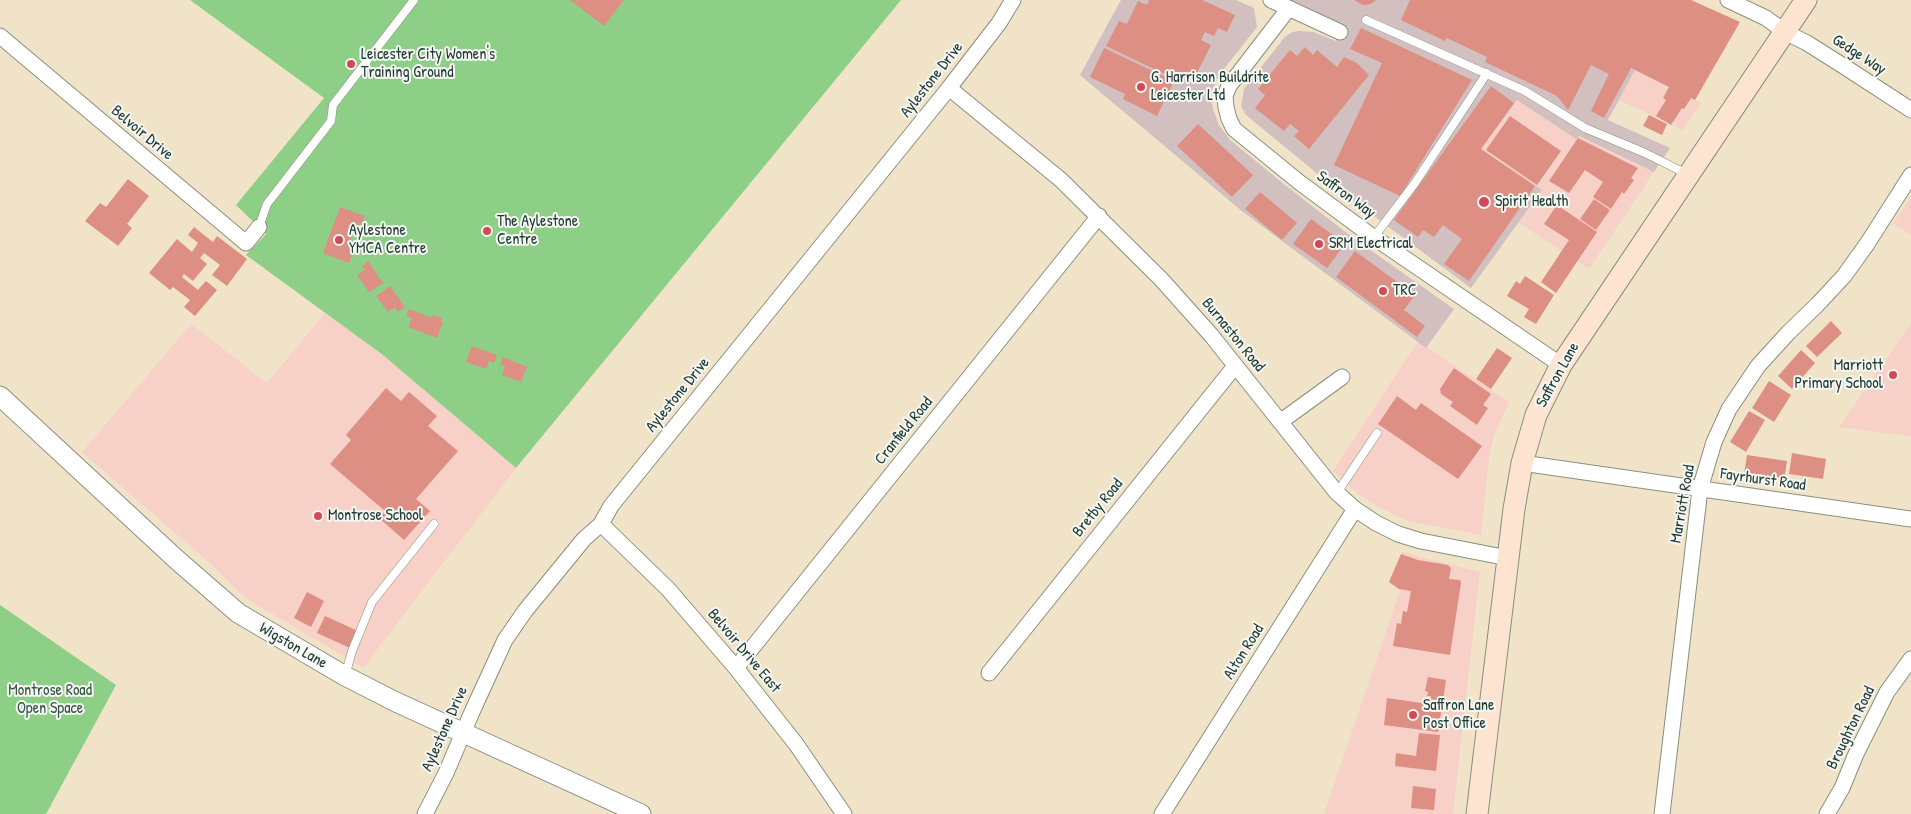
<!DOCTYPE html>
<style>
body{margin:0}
canvas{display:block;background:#f0e3c8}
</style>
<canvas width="1911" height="814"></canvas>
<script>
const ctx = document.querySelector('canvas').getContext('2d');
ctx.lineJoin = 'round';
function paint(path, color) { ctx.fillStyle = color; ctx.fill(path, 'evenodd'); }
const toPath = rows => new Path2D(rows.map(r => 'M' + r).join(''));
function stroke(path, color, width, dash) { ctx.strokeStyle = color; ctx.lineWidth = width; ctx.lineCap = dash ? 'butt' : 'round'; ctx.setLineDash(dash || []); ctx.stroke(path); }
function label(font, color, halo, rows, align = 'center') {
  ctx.font = font + ' "Patrick Hand",sans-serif'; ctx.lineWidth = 4; ctx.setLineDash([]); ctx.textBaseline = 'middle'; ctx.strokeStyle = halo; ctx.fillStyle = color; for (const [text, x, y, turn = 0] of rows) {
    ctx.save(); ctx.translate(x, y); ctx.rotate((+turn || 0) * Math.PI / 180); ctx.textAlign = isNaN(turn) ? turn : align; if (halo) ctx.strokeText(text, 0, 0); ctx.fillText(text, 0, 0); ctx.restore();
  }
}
const built = toPath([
 [1635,70,1701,103,1683,130,1619,100],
 [1517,100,1576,139,1578,136,1654,172,1589,269,1519,223,1542,190,1481,149],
 [1911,198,1911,235,1893,223],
 [325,313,383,355,516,468,363,668,244,597,212,565,82,452,191,324,267,383],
 [1911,323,1911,436,1839,427],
 [1418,341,1509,402,1494,435,1489,458,1481,535,1408,521,1380,508,1357,493,1333,471],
 [1402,552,1480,572,1453,814,1324,814,1400,590,1389,582]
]);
const industrial = toPath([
 [1121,0,1236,0,1254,8,1257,27,1220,74,1213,88,1211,98,1213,109,1219,125,1230,140,1285,185,1352,237,1454,309,1426,348,1243,212,1080,75],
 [1289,0,1663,0,1629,68,1635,70,1608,120,1670,148,1654,172,1579,136,1576,139,1517,100,1481,149,1542,190,1471,288,1324,179,1246,115,1241,106,1244,89,1284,38,1292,32,1300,31,1313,32,1336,41,1344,26]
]);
const green = toPath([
 [190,0,901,0,516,468,383,355,246,255,266,234,236,205,324,98],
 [0,605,116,685,46,814,0,814]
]);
const building = toPath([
 [570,0,624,0,604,26],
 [1149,0,1202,0,1235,15,1227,32,1218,28,1214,36,1205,32,1201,40,1211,45,1195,77,1186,73,1181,82,1106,46,1119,21,1127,24,1138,1,1147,5],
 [1354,0,1376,0,1371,4,1363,5],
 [1410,0,1691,0,1740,22,1695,100,1691,98,1684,109,1682,108,1671,125,1656,116,1666,100,1663,98,1669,87,1631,68,1604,118,1591,111,1609,74,1591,65,1568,110,1557,96,1485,62,1487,57,1447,38,1445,41,1401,20],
 [1361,28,1472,80,1400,196,1334,165,1382,63,1350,49],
 [1305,47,1313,55,1317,50,1337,67,1344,57,1357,63,1369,75,1309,149,1294,136,1299,131,1290,124,1284,131,1255,108,1265,95,1258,89,1290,50,1297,56],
 [1104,48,1174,81,1157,116,1123,99,1125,94,1090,77],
 [1491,86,1514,103,1481,149,1535,186,1469,281,1444,264,1462,239,1443,225,1434,237,1423,230,1418,237,1394,220],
 [1649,115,1667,124,1662,135,1643,126],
 [1510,116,1561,151,1537,185,1486,150],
 [1198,124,1253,175,1232,197,1177,146],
 [1578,138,1638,168,1631,178,1634,180,1624,194,1622,192,1611,209,1593,197,1603,182,1585,170,1569,193,1549,181],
 [128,179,149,196,127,224,132,228,118,246,85,221,100,203,106,207],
 [1260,192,1297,223,1282,240,1245,209],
 [1594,199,1610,210,1596,230,1580,219],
 [1557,205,1597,232,1556,293,1541,282,1569,240,1544,224],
 [340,207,365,216,362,223,353,232,348,247,354,250,349,263,323,253],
 [1311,219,1345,244,1327,268,1293,244],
 [194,227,213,242,217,236,247,259,227,286,212,275,220,265,204,253,200,258,207,264,193,281,184,274,182,277,198,290,206,281,217,290,195,316,184,307,190,300,173,287,170,290,149,273,177,239,192,252,198,243,188,235],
 [1355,251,1415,295,1404,310,1425,326,1417,337,1336,277],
 [368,261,383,283,369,292,357,275,365,270,362,266],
 [1525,276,1554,295,1536,324,1524,317,1529,309,1507,296,1516,281,1520,284],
 [390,286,405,307,398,312,395,307,388,312,376,296],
 [409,309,432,318,433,315,442,318,441,321,443,322,437,338,408,327,412,318,406,316],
 [1831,321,1842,333,1817,357,1806,346],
 [472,346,497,355,494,363,489,361,486,369,466,362],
 [1497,348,1512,358,1491,389,1476,379],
 [1801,350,1815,363,1792,389,1778,376],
 [503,357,527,367,521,382,502,375,505,366,500,364],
 [1454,368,1491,394,1483,405,1488,408,1477,425,1450,406,1453,402,1441,394,1440,389],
 [1769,381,1791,395,1774,422,1752,408],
 [386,388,401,401,409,392,437,416,428,426,458,451,416,499,430,511,404,540,379,518,385,511,330,464,351,440,346,435],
 [1397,396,1416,410,1421,403,1482,446,1458,479,1378,424],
 [1749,411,1765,420,1746,452,1730,442],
 [1792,453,1826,459,1823,479,1789,474],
 [1747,455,1787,461,1784,480,1744,474],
 [1401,554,1418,560,1448,565,1451,568,1449,579,1460,580,1461,583,1450,655,1393,646,1397,623,1401,624,1403,611,1407,612,1411,591,1399,589,1389,582],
 [307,592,324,601,311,627,294,618],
 [325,616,358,631,350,648,317,633],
 [1428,677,1446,680,1443,701,1430,699,1431,696,1427,696,1428,692,1425,691],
 [1387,698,1442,706,1438,732,1384,725],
 [1419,733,1440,735,1436,771,1395,766,1396,753,1416,756],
 [1413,786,1436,789,1434,810,1411,808]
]);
const service = toPath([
 [1366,20,1525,91,1585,128,1645,153,1687,174],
 [259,227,267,204,331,121,333,105,414,0],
 [1374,237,1415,183,1487,73],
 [1337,493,1377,433],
 [345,676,352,651,372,602,434,524]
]);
const minor = toPath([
 [1271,0,1340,32],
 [1728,0,1766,18,1785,32,1807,43,1845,67,1911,110],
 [1289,8,1229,86,1225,96,1226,107,1229,119,1234,129,1299,182,1369,234,1561,365],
 [0,36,246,243,259,227],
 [949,88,1061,180,1161,279,1211,335,1337,493,1355,509,1376,523,1398,534,1421,541,1508,558],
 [1280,422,1342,377],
 [1522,463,1911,519],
 [601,524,668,589,736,668,796,744,844,814],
 [736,668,1099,216],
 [989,673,1235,366],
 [425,814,446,773,472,712,505,640,525,611,584,539,601,524,611,506,949,88,999,23,1013,0],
 [1162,814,1355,509],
 [1662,814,1700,489,1714,442,1729,409,1758,366,1788,333,1817,305,1844,276,1867,244,1911,175],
 [1827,814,1842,788,1856,754,1887,692,1911,659]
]);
const tertiary = toPath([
 [0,396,176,559,238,613,345,676,396,702,641,814]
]);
const secondary = toPath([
 [1477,814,1514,509,1522,463,1536,415,1561,365,1806,0]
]);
const markers = [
 [351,64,5,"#d1495b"],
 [1141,87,5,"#d1495b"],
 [1484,202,6,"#d1495b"],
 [487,231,5,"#d1495b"],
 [339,240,5,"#d1495b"],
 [1319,244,5,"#d1495b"],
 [1383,291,5,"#d1495b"],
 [1893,375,5,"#d1495b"],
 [318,516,5,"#d1495b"],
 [1413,715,5,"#d1495b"]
];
const poiNames = [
 ["Leicester City Women's",361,55],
 ["Training Ground",361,73],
 ["G. Harrison Buildrite",1151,78],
 ["Leicester Ltd",1151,96],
 ["Spirit Health",1495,202],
 ["The Aylestone",497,222],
 ["Centre",497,240],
 ["Aylestone",349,231],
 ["YMCA Centre",349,249],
 ["SRM Electrical",1329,244],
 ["TRC",1393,291],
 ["Marriott",1883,366,"right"],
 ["Primary School",1883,384,"right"],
 ["Montrose School",328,516],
 ["Saffron Lane",1423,706],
 ["Post Office",1423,724]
];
const streetNames = [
 ["Gedge Way",1859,55,33],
 ["Aylestone Drive",932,80,-52],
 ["Belvoir Drive",142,133,40],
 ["Saffron Way",1346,195,36],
 ["Burnaston Road",1233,335,51],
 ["Saffron Lane",1558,375,-61],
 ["Aylestone Drive",678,395,-51],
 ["Cranfield Road",904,431,-51],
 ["Fayrhurst Road",1763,480,8],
 ["Marriott Road",1683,504,-80],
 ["Bretby Road",1098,508,-51],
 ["Wigston Lane",293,646,30],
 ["Belvoir Drive East",744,651,50],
 ["Alton Road",1244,652,-58],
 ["Broughton Road",1851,728,-64],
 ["Aylestone Drive",445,729,-66]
];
const parkNames = [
 ["Montrose Road",50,691],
 ["Open Space",50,709]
];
paint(built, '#f7d1c8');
paint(industrial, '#d2bfc0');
paint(green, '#8ecf87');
paint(building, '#dd8f83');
stroke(service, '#88907e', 9);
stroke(minor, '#88907e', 17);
stroke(tertiary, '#88907e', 21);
stroke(secondary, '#88907e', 23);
stroke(service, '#fff', 8);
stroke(minor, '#fff', 15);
stroke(tertiary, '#fff', 19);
stroke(secondary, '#fde4d1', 21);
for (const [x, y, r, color] of markers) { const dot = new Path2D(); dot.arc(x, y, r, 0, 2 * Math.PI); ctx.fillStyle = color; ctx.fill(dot); stroke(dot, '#f6f6f2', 2); }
label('16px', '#1f3d34', '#f6f6f2', poiNames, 'left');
label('16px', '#1f3d34', '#f6f6f2', streetNames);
label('16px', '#355a45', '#f6f6f2', parkNames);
</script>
